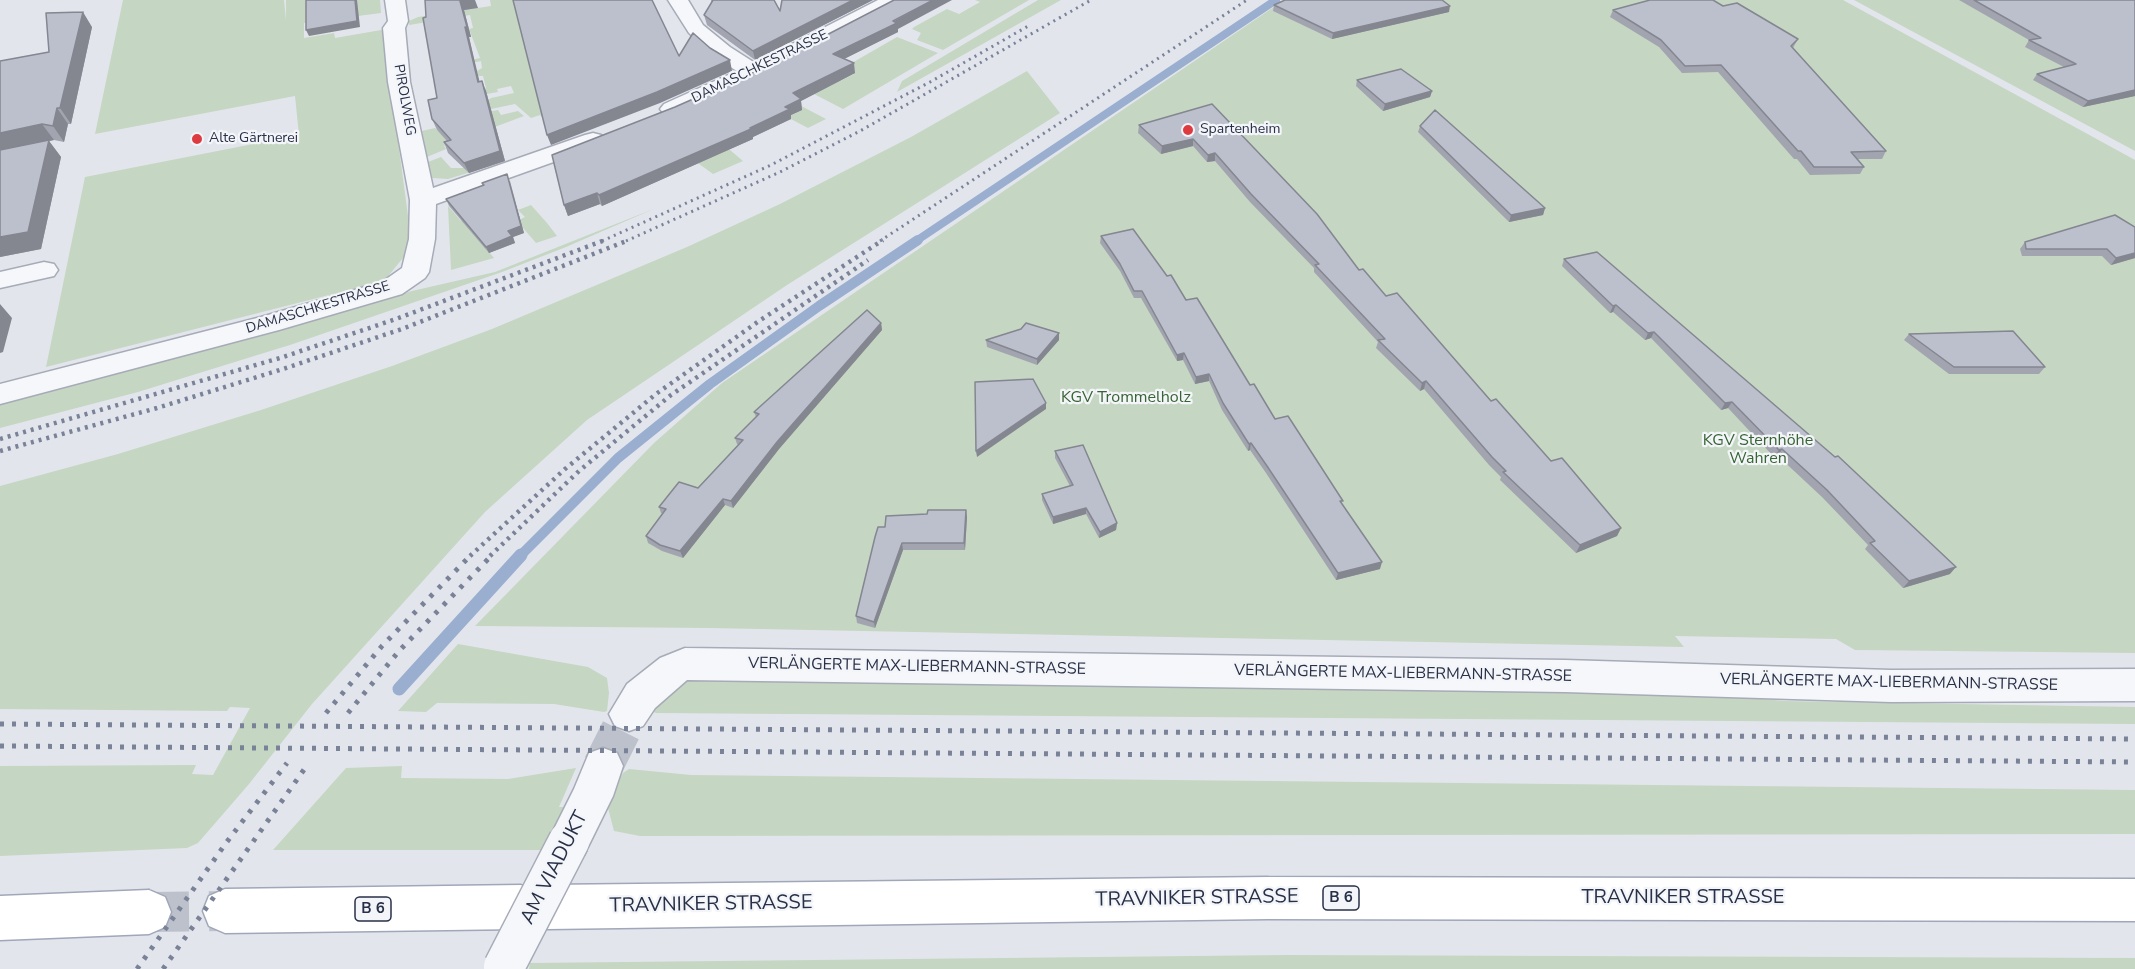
<!DOCTYPE html>
<meta charset="utf-8">
<style>
body{margin:0}
canvas{display:block;background:#e2e5ec}
</style>
<canvas width="2135" height="969"></canvas>
<script>
const ctx = document.querySelector('canvas').getContext('2d');
ctx.lineJoin = 'round';
function paint(path, color) { ctx.fillStyle = color; ctx.fill(path, 'evenodd'); }
const toPath = rows => new Path2D(rows.map(r => 'M' + r).join(''));
function stroke(path, color, width, dash) { ctx.strokeStyle = color; ctx.lineWidth = width; ctx.lineCap = dash ? 'butt' : 'round'; ctx.setLineDash(dash || []); ctx.stroke(path); }
function label(font, color, halo, rows, align = 'center') {
  ctx.font = font + ' "Nunito Sans",sans-serif'; ctx.lineWidth = 4.5; ctx.setLineDash([]); ctx.textBaseline = 'middle'; ctx.strokeStyle = halo; ctx.fillStyle = color; for (const [text, x, y, turn = 0] of rows) {
    ctx.save(); ctx.translate(x, y); ctx.rotate((+turn || 0) * Math.PI / 180); ctx.textAlign = isNaN(turn) ? turn : align; if (halo) ctx.strokeText(text, 0, 0); ctx.fillText(text, 0, 0); ctx.restore();
  }
}
const green = toPath([
 [123,0,284,0,286,20,286,0,380,0,381,13,304,23,304,38,334,33,335,38,387,29,390,81,408,216,408,252,384,281,46,367,85,177,299,135,295,96,95,134],
 [490,0,582,0,543,118,540,115,531,118,515,104,472,113,491,98,514,93,511,86,497,89,498,92,481,95,480,91,486,88,483,76,478,76,477,71,482,68,481,61,467,64,466,61,480,58,469,29,473,28,470,15,409,25,409,21,418,17,491,6],
 [975,0,1029,0,943,50,917,40,921,33,912,29,914,27,947,9,959,14,980,2],
 [1038,0,1061,0,897,92,902,81],
 [1284,0,1843,0,2135,160,2135,653,1855,650,1836,639,1675,636,1684,647,709,628,475,626,654,443,722,383],
 [1854,0,2056,0,2135,34,2135,151],
 [897,37,938,53,843,109,814,94,822,90,812,85,829,76,840,81,854,74,850,64],
 [1027,71,1060,113,787,285,587,420,485,512,312,704,249,784,198,843,187,848,0,856,0,766,196,765,192,774,213,775,250,708,230,707,227,711,0,709,0,486,118,454,261,410,392,366,492,329,687,247,780,204,911,137],
 [786,98,826,119,808,128,787,117],
 [498,110,501,115,518,111,524,116,444,146,446,149,427,157,422,131,435,128,441,134,449,120],
 [709,136,730,150,743,161,713,174,695,161],
 [441,157,451,168,471,168,474,171,448,179,432,178,428,162],
 [531,205,547,223,557,236,536,243,517,221,525,217,518,210],
 [448,206,461,221,463,221,494,258,451,270],
 [656,208,566,247,502,272,293,344,138,392,0,428,0,404,269,334,412,291,495,272],
 [458,644,588,667,607,678,609,693,607,711,604,712,554,704,437,703,426,712,398,711],
 [686,679,1668,690,1784,701,2135,707,2135,724,656,713,652,711,659,700],
 [402,766,401,778,508,779,576,768,559,807,572,807,549,850,273,850,346,768],
 [629,769,691,775,2135,790,2135,834,640,836,614,831,608,808,615,786,623,773],
 [1287,955,2135,958,2135,969,529,969,530,963]
]);
const streamFar2 = toPath([
 [916,241,1276,0]
]);
const streamFar1 = toPath([
 [520,556,618,458,710,384,819,306,918,240]
]);
const stream = toPath([
 [399,689,521,555]
]);
const minorTunnel = toPath([
 [603,766,629,714]
]);
const primaryTunnel = toPath([
 [149,912,225,911]
]);
const minor = toPath([
 [385,0,405,0,408,21,405,28,410,82,433,188,585,135,593,133,601,135,605,140,601,145,436,204,435,239,429,272,425,278,402,294,279,330,0,404,0,384,261,317,382,282,402,268,409,239,410,200,388,82,383,28,388,21,385,0],
 [668,0,688,0,703,25,730,47,755,63,878,0,904,0,901,4,762,77,672,116,664,114,660,109,664,104,737,71,714,57,689,33,668,0],
 [44,262,54,264,58,270,54,276,0,288,0,272,44,262],
 [685,648,1565,660,1891,670,2135,669,2135,701,1891,702,1565,692,687,680,655,708,643,726,629,731,615,726,609,714,627,684,660,658,685,648],
 [603,748,617,753,623,766,613,796,584,855,569,861,554,855,548,841,574,789,589,753,603,748]
]);
const primary = toPath([
 [1268,877,2135,879,2135,921,1268,919,548,929,534,923,521,929,225,933,209,926,203,911,209,896,225,889,521,885,534,891,548,885,1268,877],
 [149,890,165,897,171,912,165,927,149,934,0,940,0,896,149,890]
]);
const railFar2 = toPath([
 [602,241,771,165,930,82,1030,25],
 [626,241,780,172,860,131,1091,0],
 [880,241,1247,0]
]);
const railFar1 = toPath([
 [0,439,280,358,396,319,605,240],
 [0,451,157,408,283,369,402,329,629,240],
 [470,556,565,469,656,394,759,321,883,240],
 [490,556,579,471,671,395,868,260]
]);
const rail = toPath([
 [326,713,382,646,471,555],
 [348,713,399,651,492,555],
 [0,724,2135,739],
 [0,746,2135,762],
 [137,969,226,843,287,763],
 [163,969,308,764]
]);
const minorBridge = toPath([
 [504,967,569,841]
]);
const wall = toPath([
 [711,0,774,0,780,11,873,0,755,60,707,25,704,15,712,3],
 [1959,0,2135,0,2135,96,2083,107,2033,80,2037,74,2064,67,2025,47,2029,40],
 [1274,5,1449,12,1332,39,1273,11],
 [1723,6,1798,39,1793,48,1886,151,1882,159,1858,159,1864,167,1860,174,1810,175,1797,159,1794,159,1718,72,1682,73,1659,47,1610,17,1613,10],
 [478,8,464,10,471,37,469,37,479,82,486,91,505,161,469,173,448,153,444,142,447,141,437,130,432,119,437,98,426,17,426,12],
 [92,27,71,124,68,124,64,142,54,140,49,141,61,157,41,249,0,257,49,52],
 [898,29,898,32,844,59,855,73,801,101,802,110,791,115,791,119,753,137,753,139,602,206,600,204,568,216,564,205,675,107,761,69],
 [1357,80,1432,91,1430,97,1383,111,1356,86],
 [1212,104,1359,270,1551,461,1621,528,1617,536,1576,553,1500,480,1501,477,1489,465,1424,389,1420,391,1376,348,1378,342,1314,272,1314,268,1250,202,1215,161,1207,162,1193,146,1161,154,1138,133,1139,125],
 [1420,126,1545,208,1543,215,1509,222,1418,132],
 [510,181,524,233,513,237,515,243,489,253,449,206,446,199,483,186,482,183],
 [2135,227,2135,258,2111,265,2102,256,2022,256,2020,249,2025,242],
 [1101,236,1167,276,1186,300,1275,419,1342,504,1380,569,1336,580,1266,473,1250,450,1248,451,1222,410,1209,381,1195,384,1183,360,1177,361,1141,298,1134,298,1120,271,1100,243],
 [1597,252,1950,574,1903,588,1865,549,1868,545,1822,497,1778,456,1774,457,1728,408,1721,410,1651,338,1645,340,1613,312,1610,313,1562,266,1564,259],
 [881,323,882,330,779,449,733,508,725,505,683,558,662,551,648,543,646,536,663,514,661,513,659,507,698,488,738,445,737,444,735,438,756,417,754,412],
 [1059,333,1059,340,1037,365,987,347,986,340],
 [1909,334,2045,367,2039,374,1949,374,1904,340],
 [1055,451,1117,523,1116,530,1099,538,1086,514,1053,524,1042,500,1042,494,1070,486,1055,458],
 [967,517,965,550,903,550,875,628,857,623,856,616,885,527]
]);
const shadedWall = toPath([
 [355,0,357,0,360,27,309,36,306,30],
 [465,0,475,0,478,8,464,10,471,37,469,37,482,92,478,82,465,27,460,1],
 [853,0,873,0,755,60,753,51],
 [933,0,952,0,898,29,898,32,834,64,833,54],
 [1450,6,1449,12,1332,39,1333,33],
 [83,12,92,27,71,124,60,108],
 [730,60,732,71,660,103,551,145,547,135],
 [854,63,855,73,801,101,802,110,791,115,791,119,753,137,753,139,602,206,599,195,750,128,785,107,793,93],
 [482,81,486,91,505,161,469,173,464,163],
 [2135,90,2135,96,2083,107,2088,101],
 [1432,91,1430,97,1383,111,1385,104],
 [57,108,68,124,64,142,53,126],
 [42,124,54,140,49,141,61,157,41,249,0,257,0,133],
 [1193,139,1193,146,1161,154,1162,146],
 [1215,153,1215,161,1207,162,1208,155],
 [507,174,524,233,513,237,515,243,489,253,486,247,508,231],
 [597,193,600,204,568,216,564,205],
 [1545,208,1543,215,1509,222,1511,215],
 [2135,253,2135,258,2111,265,2116,258],
 [0,304,12,318,3,352,0,353],
 [1616,305,1613,312,1610,313,1613,306],
 [881,323,882,330,779,449,733,508,731,501,777,442],
 [1654,332,1651,338,1645,340,1648,333],
 [1059,333,1059,340,1037,365,1037,359],
 [1184,353,1183,360,1177,361,1177,355],
 [1209,374,1209,381,1195,384,1196,377],
 [1426,381,1424,389,1420,391,1422,383],
 [1732,402,1728,408,1721,410,1725,403],
 [1046,403,1046,409,977,457,976,451],
 [1251,443,1250,450,1248,451,1249,444],
 [1782,449,1778,456,1774,457,1779,450],
 [723,499,725,505,683,558,680,551],
 [1086,508,1086,514,1053,524,1053,517],
 [966,510,967,517,965,550,964,543],
 [1117,523,1116,530,1099,538,1100,532],
 [1621,528,1617,536,1576,553,1580,545],
 [902,543,903,550,875,628,874,622],
 [1382,562,1380,569,1336,580,1338,573],
 [1956,567,1950,574,1903,588,1909,581]
]);
const building = toPath([
 [306,0,355,0,357,21,306,30,306,0],
 [425,0,465,0,460,1,467,27,465,27,478,82,482,81,500,151,464,163,444,142,451,140,432,119,428,100,437,98,423,18,426,17,425,0],
 [513,0,652,0,679,56,693,33,710,48,730,60,657,92,547,135,513,0],
 [713,0,774,0,780,11,782,0,853,0,753,51,704,15,713,0],
 [894,0,933,0,893,21,897,23,833,54,854,63,793,93,801,99,785,107,790,109,750,128,751,129,599,195,597,193,564,205,552,155,675,107,761,69,894,0],
 [1285,0,1442,0,1450,6,1333,33,1274,5,1285,0],
 [1650,0,1713,0,1723,6,1737,3,1798,39,1791,46,1886,151,1851,152,1864,167,1814,167,1801,151,1798,151,1721,65,1685,66,1661,40,1613,10,1650,0],
 [1974,0,2135,0,2135,90,2088,101,2037,74,2076,64,2029,40,2041,38,1974,0],
 [83,12,60,108,57,108,53,126,42,124,0,133,0,61,49,52,46,13,83,12],
 [1401,69,1432,91,1385,104,1357,80,1401,69],
 [1212,104,1317,214,1359,270,1363,269,1386,296,1397,293,1491,401,1496,399,1551,461,1562,458,1621,528,1580,545,1503,472,1506,471,1492,457,1426,381,1422,383,1378,340,1385,339,1315,265,1319,264,1251,194,1215,153,1208,155,1193,139,1162,146,1139,125,1212,104],
 [1435,110,1545,208,1511,215,1420,126,1435,110],
 [49,140,28,232,0,237,0,150,49,140],
 [507,174,521,226,508,231,512,236,486,247,446,199,484,185,482,183,507,174],
 [2115,215,2135,227,2135,253,2116,258,2107,249,2026,249,2025,242,2115,215],
 [1133,229,1167,276,1171,275,1186,300,1197,298,1250,385,1254,384,1275,419,1288,416,1343,501,1340,501,1382,562,1338,573,1267,466,1251,443,1249,444,1223,403,1209,374,1196,377,1184,353,1177,355,1142,291,1134,291,1120,264,1101,236,1133,229],
 [1597,252,1835,457,1838,456,1956,567,1909,581,1870,543,1875,541,1827,490,1782,449,1779,450,1732,402,1725,403,1654,332,1648,333,1616,305,1613,306,1564,259,1597,252],
 [867,310,881,323,777,442,731,501,723,499,680,551,660,545,646,536,666,509,659,507,679,482,698,488,743,440,735,438,759,414,754,412,867,310],
 [1026,323,1059,333,1037,359,986,340,1021,329,1026,323],
 [2013,331,2045,367,1954,367,1909,334,2013,331],
 [1033,379,1046,403,976,451,975,382,1033,379],
 [1083,445,1117,523,1100,532,1086,508,1053,517,1042,494,1073,485,1055,451,1083,445],
 [928,510,966,510,964,543,902,543,874,622,856,616,875,537,878,527,885,527,886,516,927,514,928,510]
]);
const markers = [
 [1188,130,6,"#de3b41"],
 [197,139,6,"#de3b41"]
];
const farStreetnames = [
 ["DAMASCHKESTRASSE",760,67,-26],
 ["PIROLWEG",404,100,80],
 ["DAMASCHKESTRASSE",318,308,-17]
];
const farPoinames = [
 ["Spartenheim",1200,130],
 ["Alte Gärtnerei",209,139]
];
const shields = [
 [1341,898,36],
 [373,909,36]
];
const shieldNames = [
 ["B 6",1341,898],
 ["B 6",373,909]
];
const parkNames = [
 ["KGV Trommelholz",1126,398],
 ["KGV Sternhöhe",1758,441],
 ["Wahren",1758,459]
];
const streetNames = [
 ["VERLÄNGERTE MAX-LIEBERMANN-STRASSE",917,667,1],
 ["VERLÄNGERTE MAX-LIEBERMANN-STRASSE",1403,674,1],
 ["VERLÄNGERTE MAX-LIEBERMANN-STRASSE",1889,683,1]
];
const nearStreetnames = [
 ["AM VIADUKT",555,868,-63],
 ["TRAVNIKER STRASSE",1683,898],
 ["TRAVNIKER STRASSE",1197,899,-1],
 ["TRAVNIKER STRASSE",711,905,-1]
];
paint(green, '#c5d7c3');
stroke(streamFar2, '#9aaed0', 8);
stroke(streamFar1, '#9aaed0', 10);
stroke(stream, '#9aaed0', 13);
stroke(minorTunnel, '#bdc1cb', 40, [40, 20]);
stroke(primaryTunnel, '#bdc1cb', 40, [40, 20]);
stroke(minor, '#a6abb7', 3);
stroke(primary, '#a0a7b9', 3);
paint(minor, '#f6f7fa');
paint(primary, '#fff');
stroke(railFar2, '#7a8298', 3, [2, 4.5]);
stroke(railFar1, '#7a8298', 4.5, [3, 5]);
stroke(rail, '#7a8298', 5, [4, 8]);
stroke(minorBridge, '#a6abb7', 43, []);
stroke(minorBridge, '#f6f7fa', 40);
paint(wall, '#a2a5b0');
paint(shadedWall, '#848690');
paint(building, '#bcc0cd');
stroke(building, '#848690', 1.5);
for (const [x, y, r, color] of markers) { const dot = new Path2D(); dot.arc(x, y, r, 0, 2 * Math.PI); ctx.fillStyle = color; ctx.fill(dot); stroke(dot, '#f3f5f9', 2); }
label('14px', '#283047', '#f3f5f9', farStreetnames);
label('14px', '#283047', '#f3f5f9', farPoinames, 'left');
for (const [x, y, w] of shields) { const box = new Path2D(); box.roundRect(x - w / 2, y - 12, w, 24, 4.5); ctx.fillStyle = '#f3f5f9'; ctx.fill(box); stroke(box, '#283047', 1.5); }
label('bold 15px', '#283047', null, shieldNames);
label('16px', '#376434', '#f3f5f9', parkNames);
label('16px', '#283047', '#f3f5f9', streetNames);
label('20px', '#283047', '#f3f5f9', nearStreetnames);
</script>
